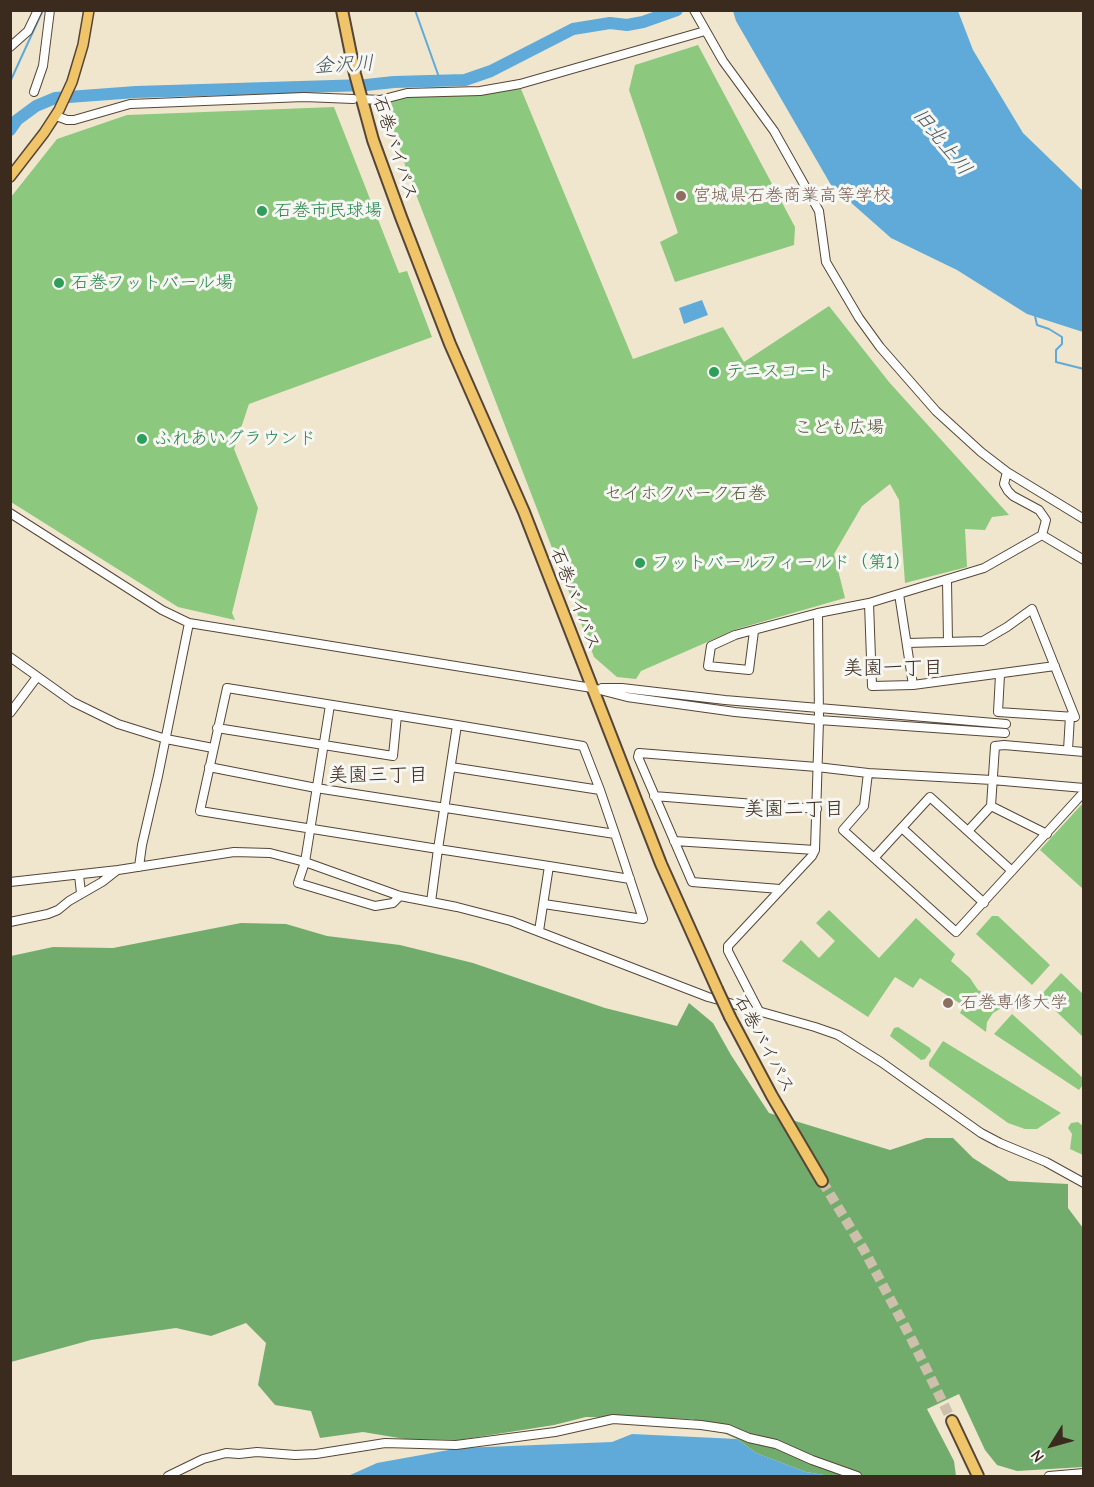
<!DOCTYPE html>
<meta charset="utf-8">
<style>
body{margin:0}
#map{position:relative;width:1094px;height:1487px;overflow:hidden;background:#f0e6ce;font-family:"Comic Neue",sans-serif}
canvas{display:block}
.frame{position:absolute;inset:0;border:12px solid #3b2a1e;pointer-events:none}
.north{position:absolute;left:1022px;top:1415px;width:60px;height:60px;-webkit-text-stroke:4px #f6f6f2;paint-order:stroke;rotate:233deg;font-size:16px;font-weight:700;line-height:24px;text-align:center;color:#3b2a1e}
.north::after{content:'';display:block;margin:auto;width:21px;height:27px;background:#3b2a1e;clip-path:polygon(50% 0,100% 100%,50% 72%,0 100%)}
</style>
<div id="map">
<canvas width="1094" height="1487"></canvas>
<div class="frame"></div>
<div class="north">N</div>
</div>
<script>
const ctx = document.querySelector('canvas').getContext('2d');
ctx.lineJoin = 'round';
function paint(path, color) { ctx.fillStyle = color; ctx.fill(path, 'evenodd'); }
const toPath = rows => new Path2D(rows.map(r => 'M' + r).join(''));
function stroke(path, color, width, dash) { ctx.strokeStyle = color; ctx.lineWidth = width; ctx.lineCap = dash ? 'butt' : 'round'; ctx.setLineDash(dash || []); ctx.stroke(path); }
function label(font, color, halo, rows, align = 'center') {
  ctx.font = font + ' "Comic Neue","Klee One",sans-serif'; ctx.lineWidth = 6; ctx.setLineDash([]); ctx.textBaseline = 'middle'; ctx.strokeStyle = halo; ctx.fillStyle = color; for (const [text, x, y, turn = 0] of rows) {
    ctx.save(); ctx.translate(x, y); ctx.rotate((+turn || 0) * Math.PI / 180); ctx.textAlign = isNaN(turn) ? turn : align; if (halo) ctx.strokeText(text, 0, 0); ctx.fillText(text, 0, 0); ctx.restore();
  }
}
const green = toPath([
 [698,45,795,227,794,245,675,282,660,242,678,233,629,90,635,65],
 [521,89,633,359,723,327,744,362,829,306,889,382,1009,515,992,517,985,530,965,529,967,567,905,583,899,500,890,484,862,506,834,554,845,598,737,629,641,671,636,679,617,677,594,657,407,171,385,103,407,97],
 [334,107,399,273,407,271,432,337,249,404,234,449,258,508,232,613,235,620,178,607,11,502,11,197,57,139,127,115],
 [1083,803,1083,889,1040,850],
 [829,910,879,958,916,918,955,954,951,961,970,978,978,990,990,996,1003,1007,993,1013,987,1022,986,1032,960,1013,964,1006,920,978,913,988,895,977,868,1017,782,961,801,940,819,958,835,941,816,923],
 [992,916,998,916,1050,965,1032,985,976,934],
 [1061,973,1083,994,1083,1037,1040,996],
 [1012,1014,1083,1078,1083,1085,1079,1090,994,1034],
 [898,1027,930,1048,931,1051,925,1059,921,1060,890,1036,894,1028],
 [943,1041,1061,1113,1037,1129,1025,1129,1008,1123,929,1066,929,1062],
 [1078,1122,1083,1126,1083,1155,1070,1149,1072,1134,1068,1128,1071,1123]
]);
const forest = toPath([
 [241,923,286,924,327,936,400,945,473,963,605,1008,677,1026,689,1003,713,1023,731,1055,769,1113,890,1150,926,1138,953,1138,973,1158,1009,1181,1068,1184,1068,1208,1083,1228,1083,1467,1017,1471,997,1465,985,1450,959,1394,927,1409,954,1461,956,1476,830,1476,806,1472,756,1453,737,1439,692,1419,586,1417,554,1425,459,1440,405,1439,363,1432,320,1438,311,1411,275,1405,258,1385,266,1343,246,1323,211,1336,176,1328,91,1340,11,1362,11,956,53,947,113,948]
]);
const water = toPath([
 [733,11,958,11,973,50,1023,133,1083,191,1083,332,1027,314,957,270,891,238,831,185,736,21],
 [702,300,708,315,684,324,679,308],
 [632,1434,737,1439,756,1453,806,1472,830,1476,348,1476,377,1463,460,1448,612,1442]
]);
const stream = toPath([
 [415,10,440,80],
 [10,82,43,10],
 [1035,316,1037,325,1049,329,1062,337,1062,344,1056,350,1056,362,1084,369]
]);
const river = toPath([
 [10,130,17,120,36,106,55,98,136,92,366,85,394,82,465,80,491,71,573,29,610,23,627,25,643,22,677,10]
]);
const highwayTunnel = toPath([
 [822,1181,864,1250,910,1336,952,1421]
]);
const minor = toPath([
 [694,10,723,61,774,131,819,211,826,262,859,318,880,347,936,411,981,452,1007,472,1084,519],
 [10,47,28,31,38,10],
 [34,92,43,66,50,10],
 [361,99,380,100,407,93,480,91,520,84,705,31],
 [56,116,67,120,74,120,130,104,304,97,353,99],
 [1007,472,1004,484,1008,491,1013,496,1039,510,1046,520,1042,535,1084,560],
 [10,513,162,610,189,623,592,688,627,697,735,712,819,720,1005,733],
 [947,580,948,642],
 [899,594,913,685],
 [869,603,872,686,913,685,1055,666],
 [754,631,749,670,708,666,711,646,735,635,818,613],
 [907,643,983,641,1007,627,1032,609,1075,717,998,712,1000,675],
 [10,657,73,702,118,724,166,739,213,748],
 [602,688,622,688,725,700,1006,724],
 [330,705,305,862,298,883,375,906,393,903,400,896],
 [10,713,37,677],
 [457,725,583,746,600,790],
 [217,728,393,756,397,715],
 [1068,750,1070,716],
 [209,767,316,788,615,834,643,919,544,904],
 [451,767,600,790,615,834],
 [868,773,864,806,843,830,956,932,1084,792],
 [654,796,817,809],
 [902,828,984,903],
 [968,831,991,806],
 [1047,834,991,806,995,746,1004,745,1084,752],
 [674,841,815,850],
 [874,858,930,797,1012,871],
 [549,866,630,879],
 [139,867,142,845,158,776,189,623],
 [79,875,81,893],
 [10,882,118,870,234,852,270,853,305,862,400,896,457,907,511,921,708,997,815,1027,838,1035,881,1062,981,1133,1000,1143,1046,1162,1084,1183],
 [780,889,692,882,638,757,639,753,817,767,868,773,992,780,1084,788],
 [431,902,438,849,457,725,227,688,200,811,438,849,549,866,539,931],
 [10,922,48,914,58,910,69,901,102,882,116,871],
 [760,1013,728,951,728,946,812,856,815,850,819,720,818,613,869,603,984,568,1042,535],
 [168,1476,203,1459,226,1453,239,1454,257,1452,295,1455,316,1454,385,1443,456,1445,555,1432,613,1419,701,1425,728,1429,749,1438,776,1444,812,1460,857,1476],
 [1049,1476,1084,1473]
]);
const major = toPath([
 [10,177,44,133,59,110,72,82,83,45,89,10]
]);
const highway = toPath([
 [342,10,355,74,373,140,401,217,450,344,524,512,661,864,717,989],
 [730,1017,772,1096,822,1181],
 [952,1421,978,1476]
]);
const highwayBridge = toPath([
 [717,989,730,1017]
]);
const markers = [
 [681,196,6,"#8d6e63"],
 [262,211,6,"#2e9e5b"],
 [59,283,6,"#2e9e5b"],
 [714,372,6,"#2e9e5b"],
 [142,439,6,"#2e9e5b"],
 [640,563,6,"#2e9e5b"],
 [948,1003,6,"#8d6e63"]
];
const streetNames = [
 ["石巻バイパス",395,148,72],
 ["石巻バイパス",575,599,69],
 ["石巻バイパス",764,1044,62]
];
const educationNames = [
 ["宮城県石巻商業高等学校",693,196],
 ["石巻専修大学",960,1003]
];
const leisureNames = [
 ["石巻市民球場",274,211],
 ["石巻フットバール場",71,283],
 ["テニスコート",726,372],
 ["ふれあいグラウンド",154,439],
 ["フットバールフィールド（第1）",652,563]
];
const parkNames = [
 ["こども広場",839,428],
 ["セイホクパーク石巻",685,494]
];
const waterNames = [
 ["金沢川",344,65,-3],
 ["旧北上川",942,142,51]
];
const neighbourhoodNames = [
 ["美園一丁目",893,668],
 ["美園三丁目",378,775],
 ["美園二丁目",794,809]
];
paint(green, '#8cc87e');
paint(forest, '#71ac6d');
paint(water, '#5faad8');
stroke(stream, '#5faad8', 2);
stroke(river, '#5faad8', 12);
stroke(highwayTunnel, '#ccc0ab', 10, [10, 5]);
stroke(minor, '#564638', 10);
stroke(major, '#564638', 12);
stroke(highway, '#564638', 14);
stroke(minor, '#fff', 8);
stroke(major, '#f0c469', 9);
stroke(highway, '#f0c469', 10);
stroke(highwayBridge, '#564638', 14, []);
stroke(highwayBridge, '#f0c469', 10);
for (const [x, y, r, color] of markers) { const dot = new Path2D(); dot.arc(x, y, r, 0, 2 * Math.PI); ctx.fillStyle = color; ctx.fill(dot); stroke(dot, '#f6f6f2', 2); }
label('18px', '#3b2a1e', '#f6f6f2', streetNames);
label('18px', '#785e54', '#f6f6f2', educationNames, 'left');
label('18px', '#27864d', '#f6f6f2', leisureNames, 'left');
label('18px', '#53593b', '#f6f6f2', parkNames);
label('italic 20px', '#48575f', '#f6f6f2', waterNames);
label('20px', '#3b2a1e', '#f6f6f2', neighbourhoodNames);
</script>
